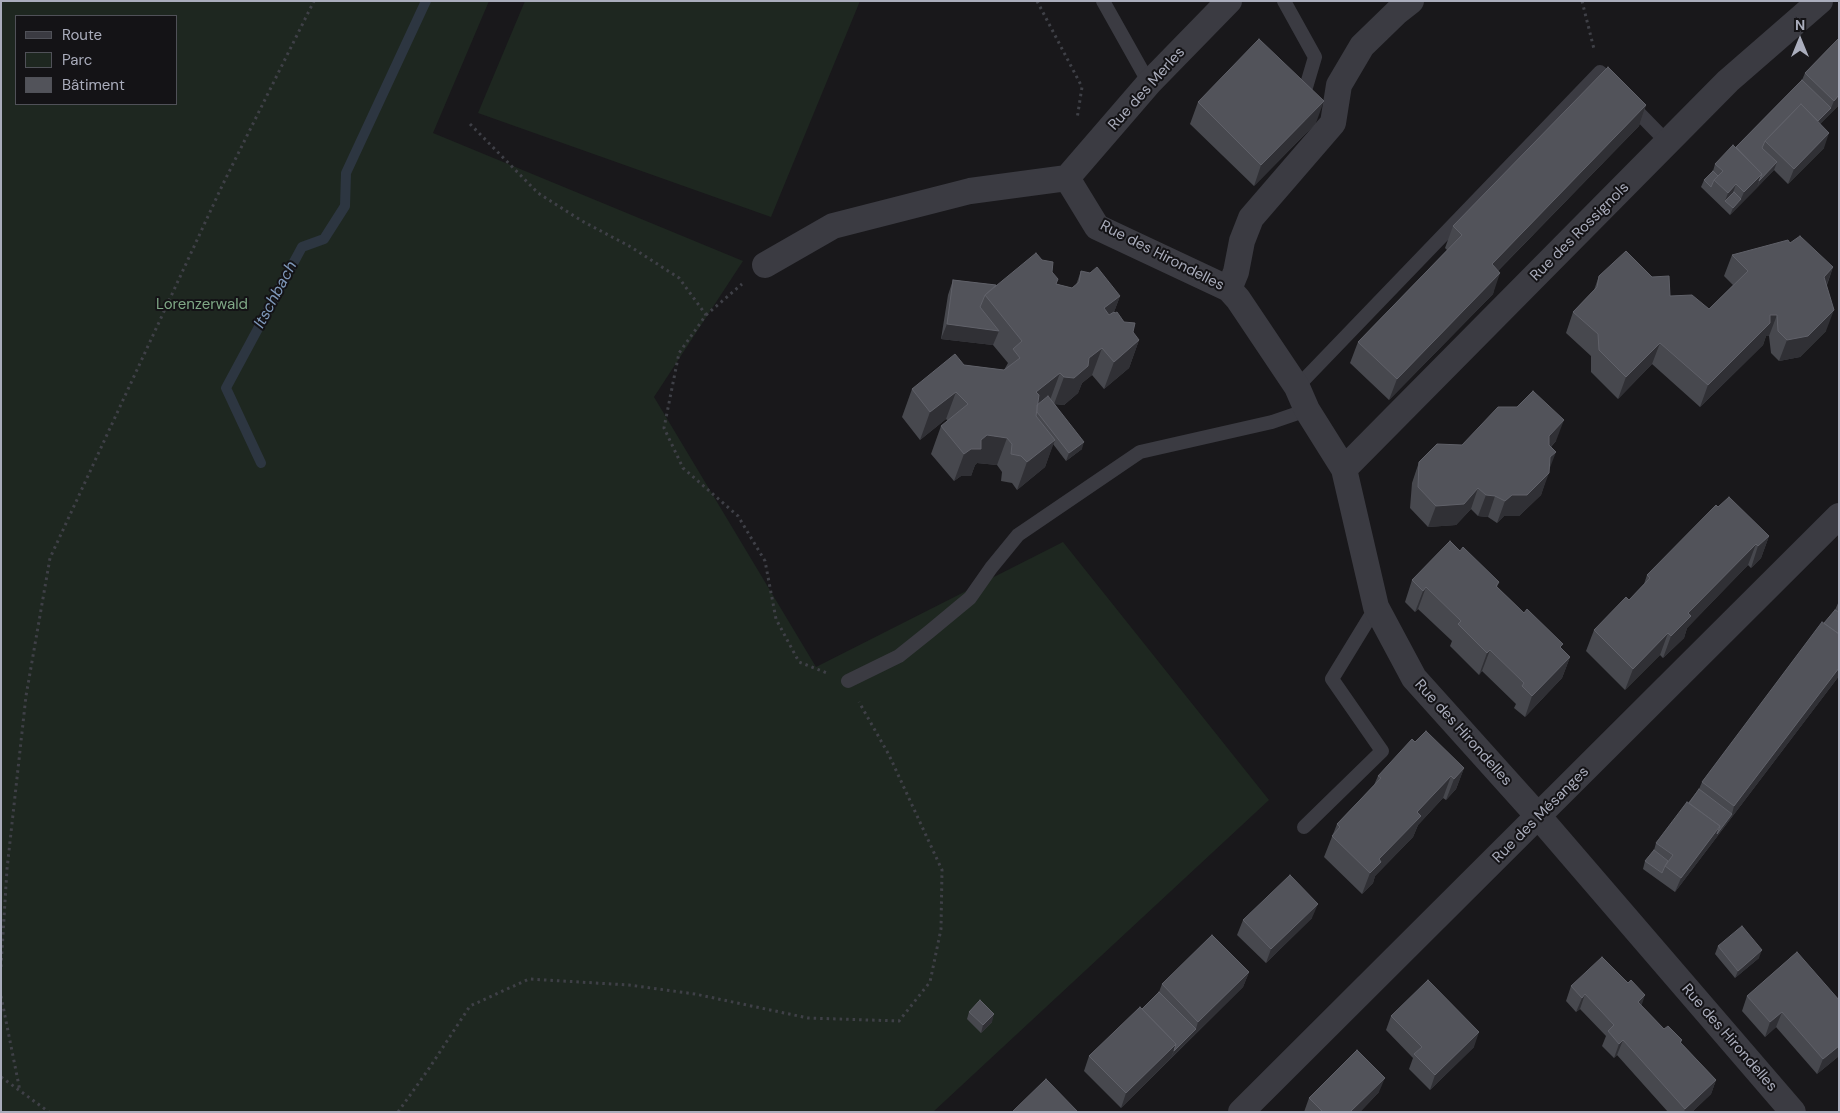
<!DOCTYPE html>
<meta charset="utf-8">
<style>
body{margin:0}
#map{position:relative;width:1840px;height:1113px;overflow:hidden;background:#19181b;font-family:"DM Sans",sans-serif}
canvas{display:block}
.frame{position:absolute;inset:0;border:2px solid #aaadbc;pointer-events:none}
.legend{position:absolute;left:15px;top:15px;width:162px;height:90px;box-sizing:border-box;background:#141316;border:1px solid #505158;margin:0;padding:6px 9px;list-style:none;font-size:15px;color:#aaadbc}
.legend li{display:flex;align-items:center;gap:10px;height:25px}
.legend b{width:25px;border:1px solid #505158}
.north{position:absolute;left:1775px;top:15px;width:50px;height:50px;-webkit-text-stroke:4px #141316;paint-order:stroke;rotate:0deg;font-size:14px;font-weight:700;line-height:20px;text-align:center;color:#aaadbc}
.north::after{content:'';display:block;margin:auto;width:18px;height:22px;background:#aaadbc;clip-path:polygon(50% 0,100% 100%,50% 72%,0 100%)}
</style>
<div id="map">
<canvas width="1840" height="1113"></canvas>
<div class="frame"></div>
<ul class="legend">
<li><b style="height:6px;background:#3b3b42"></b>Route</li>
<li><b style="height:14px;background:#1e2720"></b>Parc</li>
<li><b style="height:14px;background:#52535a"></b>Bâtiment</li>
</ul>
<div class="north">N</div>
</div>
<script>
const ctx = document.querySelector('canvas').getContext('2d');
ctx.lineJoin = 'round';
function paint(path, color) { ctx.fillStyle = color; ctx.fill(path, 'evenodd'); }
const toPath = rows => new Path2D(rows.map(r => 'M' + r).join(''));
function stroke(path, color, width, dash) { ctx.strokeStyle = color; ctx.lineWidth = width; ctx.lineCap = dash ? 'butt' : 'round'; ctx.setLineDash(dash || []); ctx.stroke(path); }
function label(font, color, halo, rows, align = 'center') {
  ctx.font = font + ' "DM Sans",sans-serif'; ctx.lineWidth = 4; ctx.setLineDash([]); ctx.textBaseline = 'middle'; ctx.strokeStyle = halo; ctx.fillStyle = color; for (const [text, x, y, turn = 0] of rows) {
    ctx.save(); ctx.translate(x, y); ctx.rotate((+turn || 0) * Math.PI / 180); ctx.textAlign = isNaN(turn) ? turn : align; if (halo) ctx.strokeText(text, 0, 0); ctx.fillText(text, 0, 0); ctx.restore();
  }
}
const green = toPath([
 [1,1,489,1,433,133,743,261,654,397,816,667,1063,542,1269,800,933,1112,1,1112],
 [16,16,176,16,176,104,16,104],
 [525,1,860,1,771,217,478,113]
]);
const stream = toPath([
 [261,463,226,388,302,247,324,239,345,206,346,173,426,1]
]);
const path = toPath([
 [1037,1,1082,87,1077,119],
 [1582,1,1594,49],
 [470,124,538,193,582,221,631,247,679,278,706,315,679,353,664,428,683,468,738,516,765,561,776,619,799,662,827,673],
 [706,315,742,284],
 [1,967,7,869,26,696,50,558,222,186,314,1],
 [1,996,20,1091],
 [1,1077,49,1112],
 [398,1112,428,1070,470,1006,529,979,629,985,695,994,808,1018,899,1021,930,982,941,929,942,870,889,755,859,702]
]);
const lane = toPath([
 [1103,1,1149,83],
 [1284,1,1315,57,1304,94],
 [1630,104,1668,143],
 [1297,387,1600,72,1614,86],
 [848,681,899,656,929,632,970,598,991,568,1018,535,1140,452,1272,422,1307,410],
 [1304,827,1382,751,1332,679,1376,607]
]);
const street = toPath([
 [1067,178,1097,227,1229,289,1238,299,1297,387,1307,410,1344,469,1376,607,1414,678,1539,817,1793,1112],
 [1067,178,1149,83,1229,1],
 [765,265,833,226,970,191,1067,178],
 [1229,289,1236,272,1242,241,1251,218,1333,123,1339,85,1362,46,1397,12,1411,1],
 [1344,469,1728,81,1820,1],
 [1241,1112,1839,516]
]);
const wall = toPath([
 [1839,38,1839,105,1820,124,1824,148,1788,184,1774,170,1730,215,1701,187,1704,180,1713,171,1715,164,1736,147,1802,80,1805,73],
 [1198,102,1316,123,1254,186,1190,124],
 [1646,105,1639,126,1498,271,1493,294,1389,400,1350,363,1358,342,1447,250,1445,248,1453,226],
 [1790,243,1833,267,1827,285,1826,331,1800,357,1779,361,1771,353,1769,336,1766,336,1763,345,1700,407,1652,364,1618,399,1591,372,1591,356,1566,333,1573,312,1594,290,1599,276,1670,296,1709,309,1733,285,1724,276,1732,255],
 [1081,271,1120,296,1114,312,1139,340,1129,368,1104,389,1092,375,1082,383,1078,393,1064,405,1055,404,1082,449,1066,461,1053,444,1045,467,1017,490,1012,483,1001,481,1002,472,997,465,977,463,975,465,971,476,961,476,954,481,931,454,941,426,948,421,946,419,920,440,902,417,912,389,964,365,1004,370,1008,363,993,345,941,339,948,295,953,280,996,285,1056,284,1072,288,1076,285],
 [1556,441,1551,447,1549,470,1541,495,1519,516,1504,516,1497,523,1488,517,1478,516,1471,509,1456,525,1428,527,1410,508,1412,483,1419,462,1462,445],
 [1718,507,1769,536,1761,558,1751,568,1748,565,1687,628,1684,638,1663,658,1660,655,1625,690,1586,651,1594,630,1629,600,1644,584,1647,575],
 [1460,551,1499,582,1497,587,1570,657,1562,678,1525,717,1514,708,1516,704,1482,671,1479,675,1450,646,1452,641,1418,609,1415,612,1405,602,1412,580],
 [1839,601,1839,676,1675,892,1643,869,1645,861,1654,850,1656,843,1699,789,1702,782,1835,610],
 [1415,742,1464,768,1456,789,1446,800,1443,798,1418,825,1413,837,1375,876,1373,883,1362,894,1324,857,1337,824,1374,785,1378,776],
 [1312,918,1266,963,1237,935,1243,920],
 [1718,946,1759,958,1735,978,1715,954],
 [1797,952,1839,1056,1817,1074,1776,1027,1765,1037,1742,1011,1747,996],
 [1249,972,1243,987,1121,1108,1084,1071,1089,1056,1142,1009,1159,992,1162,984],
 [1571,986,1641,1005,1664,1029,1682,1040,1681,1043,1716,1080,1711,1094,1692,1112,1668,1112,1617,1055,1614,1058,1602,1046,1606,1036,1580,1009,1576,1012,1566,1001],
 [969,1012,992,1022,981,1033,967,1019],
 [1391,1016,1474,1047,1430,1090,1409,1069,1413,1058,1386,1030],
 [1379,1092,1360,1112,1304,1112,1309,1098]
]);
const shadedWall = toPath([
 [1839,95,1839,105,1810,134,1813,126,1831,108,1834,101],
 [1324,101,1316,123,1254,186,1261,165],
 [1646,105,1639,126,1484,285,1492,264],
 [1829,133,1824,148,1788,184,1794,169],
 [1777,162,1774,170,1757,188,1759,181],
 [1762,174,1757,188,1730,215,1733,208,1741,199,1744,192],
 [1736,184,1731,199,1725,201,1728,193],
 [1833,267,1825,289,1824,277],
 [1500,273,1493,294,1389,400,1397,379],
 [1120,296,1110,323,1104,308],
 [1834,310,1826,331,1800,357,1779,361,1787,340],
 [1770,315,1777,315,1769,336,1766,336,1763,345,1700,407,1708,385],
 [947,324,999,331,993,345,941,339],
 [1139,340,1129,368,1104,389,1114,362],
 [1660,343,1652,364,1618,399,1626,377],
 [1102,348,1092,375,1082,383,1078,393,1064,405,1054,404,1064,377],
 [1060,373,1050,400,1036,411,1036,392],
 [956,392,946,419,920,440,930,412],
 [1564,420,1556,441,1541,457,1549,436],
 [987,435,1007,438,997,465,977,463,975,465,971,476,961,476,954,481,964,454],
 [1055,440,1045,467,1017,490,1027,462],
 [1084,442,1082,449,1066,461,1069,453],
 [1556,452,1548,473,1550,457],
 [1549,473,1541,495,1519,516,1504,516,1497,523,1505,501,1512,495],
 [1478,488,1471,509,1456,525,1428,527,1436,506],
 [1486,495,1495,496,1488,517,1478,516],
 [1769,536,1761,558,1751,568,1758,546],
 [1756,544,1748,565,1687,628,1684,638,1663,658,1671,636,1688,613],
 [1426,587,1418,609,1415,612,1423,591],
 [1668,633,1660,655,1625,690,1633,669],
 [1490,650,1482,671,1479,675,1487,653],
 [1570,657,1562,678,1525,717,1532,696],
 [1839,668,1839,676,1675,892,1681,878,1720,826,1732,814,1734,806],
 [1464,768,1456,789,1446,800,1454,779],
 [1451,776,1443,798,1418,825,1413,837,1375,876,1373,883,1362,894,1370,873,1379,859,1417,812],
 [1318,904,1312,918,1266,963,1271,949],
 [1762,950,1759,958,1735,978,1738,971],
 [1249,972,1243,987,1171,1058,1174,1051,1196,1029,1198,1022],
 [1585,994,1580,1009,1576,1012,1582,998],
 [1645,995,1640,1010,1638,1002],
 [1782,1012,1776,1027,1765,1037,1770,1022],
 [994,1014,992,1022,981,1033,983,1025],
 [1479,1032,1474,1047,1430,1090,1435,1075],
 [1623,1040,1617,1055,1614,1058,1619,1044],
 [1176,1044,1171,1058,1121,1108,1126,1093],
 [1839,1046,1839,1056,1817,1074,1823,1059],
 [1385,1078,1379,1092,1360,1112,1350,1112],
 [1716,1080,1711,1094,1692,1112,1684,1112,1685,1109]
]);
const building = toPath([
 [1839,38,1839,95,1834,101,1805,73,1839,38],
 [1259,39,1324,101,1261,165,1198,102,1259,39],
 [1608,67,1646,105,1492,264,1500,273,1397,379,1358,342,1462,235,1453,226,1608,67],
 [1802,80,1831,108,1818,121,1801,104,1765,141,1762,148,1777,162,1759,181,1762,174,1736,147,1802,80],
 [1801,104,1829,133,1794,169,1765,141,1801,104],
 [1733,145,1762,174,1744,192,1736,184,1728,193,1714,180,1723,171,1715,164,1733,145],
 [1713,171,1718,176,1714,180,1711,187,1704,180,1713,171],
 [1734,192,1741,199,1733,208,1725,201,1734,192],
 [1800,236,1833,267,1824,277,1834,310,1808,336,1787,340,1778,331,1777,315,1770,315,1770,323,1708,385,1660,343,1626,377,1599,350,1598,334,1573,312,1597,287,1599,276,1626,251,1652,277,1669,276,1670,296,1692,295,1709,309,1748,271,1732,255,1788,240,1790,243,1800,236],
 [1036,253,1042,260,1053,262,1052,272,1058,279,1056,284,1072,288,1079,282,1081,271,1090,273,1097,267,1120,296,1104,308,1109,315,1114,312,1115,313,1117,312,1124,322,1135,323,1133,332,1139,340,1114,362,1102,348,1089,358,1088,366,1074,378,1064,377,1060,373,1036,392,1039,395,1036,416,1055,440,1027,462,1021,456,1011,454,1012,444,1007,438,987,435,981,440,981,449,971,449,964,454,941,426,968,404,956,392,930,412,912,389,955,354,964,365,1004,370,1020,358,1013,349,1022,341,985,295,1036,253],
 [953,280,996,285,985,295,980,307,999,331,947,324,953,280],
 [1533,391,1564,420,1549,436,1549,445,1556,452,1550,457,1549,473,1527,495,1512,495,1505,501,1495,496,1486,495,1478,488,1464,504,1436,506,1418,487,1419,462,1437,444,1462,445,1498,407,1517,407,1533,391],
 [1048,396,1084,442,1069,453,1037,412,1037,405,1048,396],
 [1729,497,1769,536,1758,546,1756,544,1688,613,1691,616,1671,636,1668,633,1633,669,1594,630,1626,597,1629,600,1650,578,1647,575,1716,505,1718,507,1729,497],
 [1450,541,1460,551,1463,547,1499,582,1496,586,1524,613,1527,609,1563,644,1560,647,1570,657,1532,696,1522,686,1524,683,1490,650,1487,653,1458,624,1461,621,1426,587,1423,591,1412,580,1450,541],
 [1835,610,1839,612,1839,634,1824,623,1835,610],
 [1822,622,1839,634,1839,668,1734,806,1702,782,1822,622],
 [1426,731,1464,768,1454,779,1451,776,1417,812,1421,816,1379,859,1381,862,1370,873,1332,836,1340,827,1337,824,1381,778,1378,776,1412,739,1415,742,1426,731],
 [1699,789,1732,814,1717,834,1720,826,1689,803,1699,789],
 [1687,802,1720,826,1681,878,1665,866,1673,855,1656,843,1687,802],
 [1654,850,1668,861,1665,866,1662,873,1645,861,1654,850],
 [1290,875,1318,904,1271,949,1243,920,1290,875],
 [1742,926,1762,950,1738,971,1718,946,1742,926],
 [1212,935,1249,972,1198,1022,1162,984,1212,935],
 [1797,952,1839,1000,1839,1046,1823,1059,1782,1012,1770,1022,1747,996,1797,952],
 [1602,957,1628,983,1631,980,1645,995,1638,1002,1664,1029,1668,1026,1682,1040,1680,1042,1716,1080,1685,1109,1623,1040,1619,1044,1608,1031,1614,1025,1585,994,1582,998,1571,986,1602,957],
 [1428,980,1479,1032,1435,1075,1414,1054,1422,1047,1391,1016,1428,980],
 [1159,992,1196,1029,1174,1051,1176,1044,1142,1009,1159,992],
 [980,1000,994,1014,983,1025,969,1012,980,1000],
 [1140,1007,1176,1044,1126,1093,1089,1056,1140,1007],
 [1357,1050,1385,1078,1350,1112,1323,1112,1309,1098,1357,1050],
 [1046,1079,1078,1112,1012,1112,1046,1079]
]);
const streetNames = [
 ["Rue des Merles",1147,89,-48],
 ["Rue des Rossignols",1580,232,-45],
 ["Rue des Hirondelles",1162,256,27],
 ["Rue des Hirondelles",1463,733,48],
 ["Rue des Mésanges",1541,815,-45],
 ["Rue des Hirondelles",1729,1038,49]
];
const parkNames = [
 ["Lorenzerwald",202,305]
];
const waterNames = [
 ["Itschbach",276,295,-62]
];
paint(green, '#1e2720');
stroke(stream, '#2d3641', 10);
stroke(path, '#3f4047', 3, [2.5, 4]);
stroke(lane, '#3b3b42', 14);
stroke(street, '#3b3b42', 26);
paint(wall, '#47484e');
paint(shadedWall, '#303035');
paint(building, '#52535a');
stroke(building, '#606169', 1);
label('15px', '#aaadbc', '#141316', streetNames);
label('15px', '#7fa886', '#141316', parkNames);
label('italic 16px', '#7e97b9', '#141316', waterNames);
</script>
